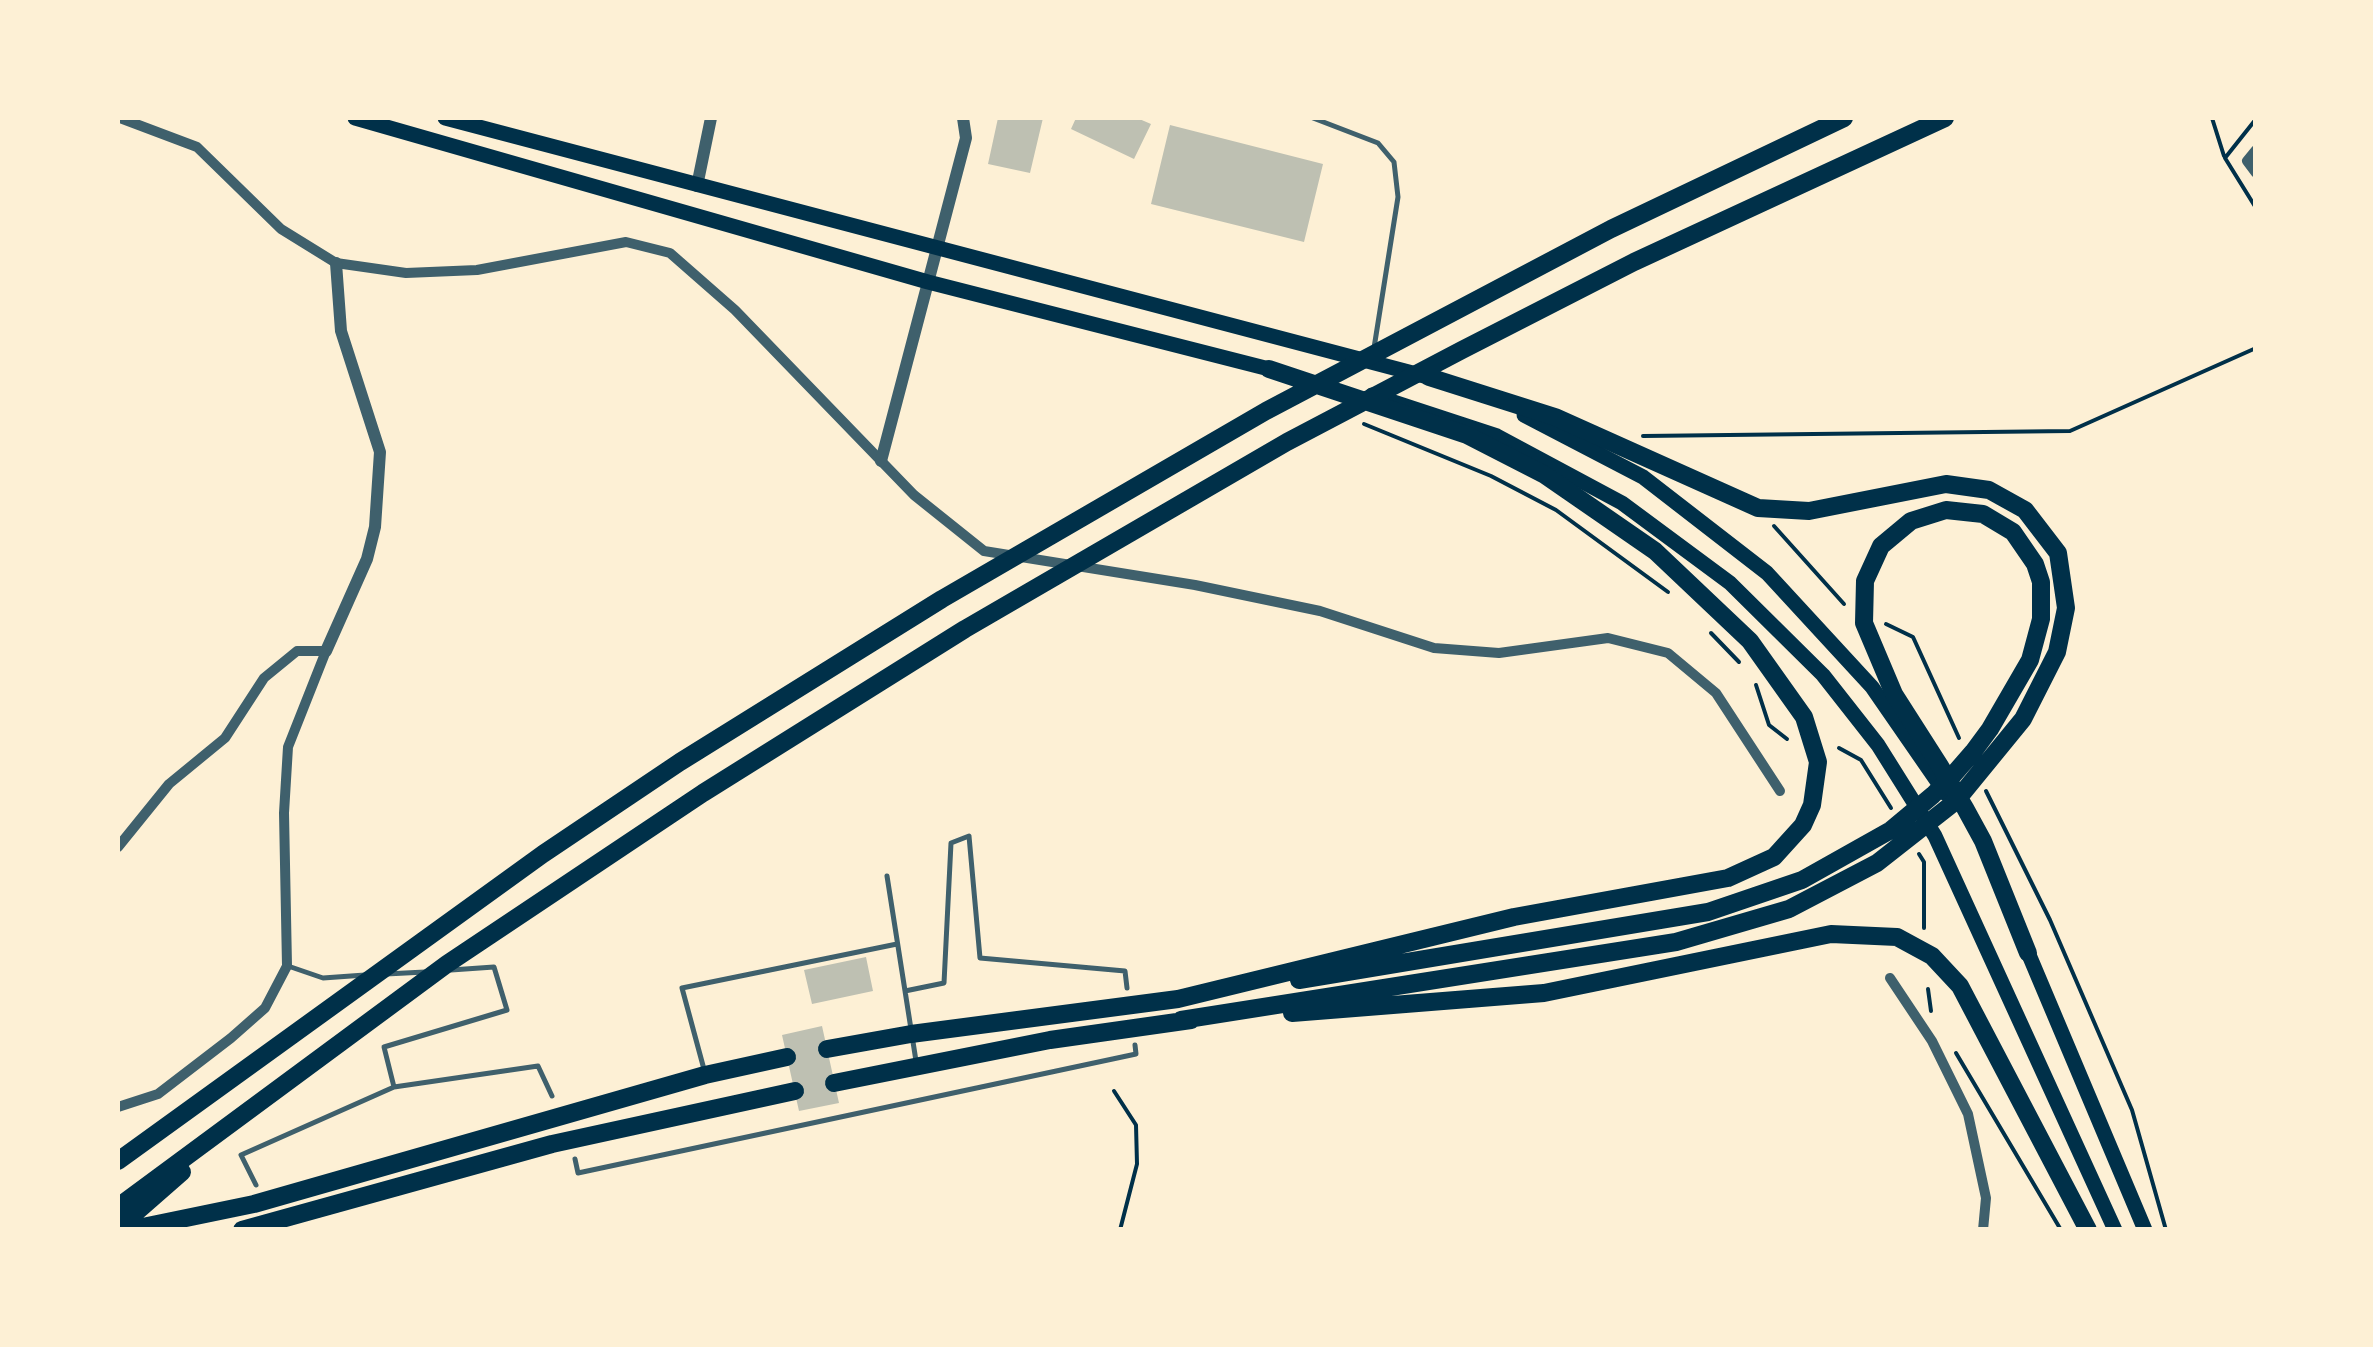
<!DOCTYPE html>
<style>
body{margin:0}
#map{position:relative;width:2373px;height:1347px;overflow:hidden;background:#fdf0d5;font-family:Literata,serif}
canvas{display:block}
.frame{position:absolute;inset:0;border:120px solid #fdf0d5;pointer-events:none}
</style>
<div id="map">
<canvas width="2373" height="1347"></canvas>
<div class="frame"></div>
</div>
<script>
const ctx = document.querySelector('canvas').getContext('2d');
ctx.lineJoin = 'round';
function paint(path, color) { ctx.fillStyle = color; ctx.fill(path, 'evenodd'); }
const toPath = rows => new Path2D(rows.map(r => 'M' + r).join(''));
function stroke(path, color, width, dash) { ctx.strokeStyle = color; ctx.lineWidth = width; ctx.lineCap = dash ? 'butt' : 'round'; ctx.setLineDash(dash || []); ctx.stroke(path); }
const building = toPath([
 [998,118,1043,118,1030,173,988,164],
 [1076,118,1137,118,1151,124,1134,159,1071,129],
 [1170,125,1323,164,1304,242,1151,204],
 [866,957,873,991,812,1004,804,970],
 [822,1026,839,1103,799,1111,782,1035]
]);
const path = toPath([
 [2212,118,2224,156],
 [2256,119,2225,158,2256,208],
 [1364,424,1491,476,1556,510,1668,592],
 [1643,436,2070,431,2256,348],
 [1774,526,1844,604],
 [1886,624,1913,637,1959,738],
 [1711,633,1739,662],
 [1756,685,1769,725,1787,739],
 [1839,748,1861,760,1891,808],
 [1986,791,2050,920,2132,1110,2166,1230],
 [1919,854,1924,862,1924,928],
 [1928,989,1931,1011],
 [1956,1053,2061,1230],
 [1114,1091,1136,1125,1137,1164,1120,1230]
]);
const service = toPath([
 [1313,118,1378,143,1394,162,1398,197,1374,348],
 [887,876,916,1061],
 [288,966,323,978,365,975],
 [386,974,425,972],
 [905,991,944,983,951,843,969,836,980,958,1125,971,1127,988],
 [705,1073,682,988,897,944],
 [394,1087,384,1047,507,1010,494,967,451,970],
 [575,1159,578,1173,1136,1054,1135,1045],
 [256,1185,241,1155,394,1087,538,1066,552,1096]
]);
const minor = toPath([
 [120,118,197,147,281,229,336,263,406,273,477,270,626,242,670,253,735,310,914,495,984,551,1195,585,1320,611,1434,648,1499,653,1608,638,1668,653,1716,693,1780,791],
 [2256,150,2247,161,2256,173],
 [118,847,169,784,225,738,264,678,297,651,326,651,288,747,284,813,287,966,265,1008,231,1038,158,1094,118,1107],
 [1890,978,1932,1041,1968,1114,1986,1198,1983,1230]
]);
const tertiary = toPath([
 [697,186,711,118],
 [881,461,966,138,963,118],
 [326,651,367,559,375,527,380,452,341,331,336,263]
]);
const trunk = toPath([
 [355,118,928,282,1277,371],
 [445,118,1424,376],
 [1372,395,1497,436,1622,503,1730,583,1823,675,1878,745,1935,836,2115,1230],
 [1524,415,1643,477,1767,573,1872,687,1946,794],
 [2024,943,2145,1230]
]);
const motorway = toPath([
 [1299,980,1708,912,1802,880,1891,830,1933,795,1953,775,1973,752,1990,729,2030,660,2041,619,2041,582,2035,564,2013,532,1983,514,1946,510,1911,521,1881,546,1865,581,1864,623,1894,694,1940,766,1965,808,1983,841,2028,953],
 [1292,1013,1544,993,1831,934,1897,937,1932,956,1960,986,2088,1230],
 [1181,1020,1676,942,1789,909,1877,863,1956,801,2023,719,2057,652,2066,608,2058,553,2025,510,1989,490,1946,484,1809,511,1758,508,1555,417,1429,377],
 [827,1049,911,1034,1178,999,1514,917,1728,878,1774,857,1803,825,1812,805,1818,762,1804,717,1750,641,1655,551,1545,475,1467,435,1269,369],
 [834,1083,1050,1040,1191,1020],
 [118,1161,543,854,680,762,942,599,1266,411,1611,229,1844,118],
 [118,1207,447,964,703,793,965,629,1287,442,1462,350,1634,262,1945,118],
 [118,1228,182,1172],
 [128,1230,254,1204,705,1075,787,1057],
 [242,1230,552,1144,795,1091]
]);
paint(building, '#bec0b2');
stroke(path, '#003049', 4);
stroke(service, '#3f606c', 5);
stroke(minor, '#3f606c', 10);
stroke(tertiary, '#3f606c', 12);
stroke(trunk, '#003049', 15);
stroke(motorway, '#003049', 18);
</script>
